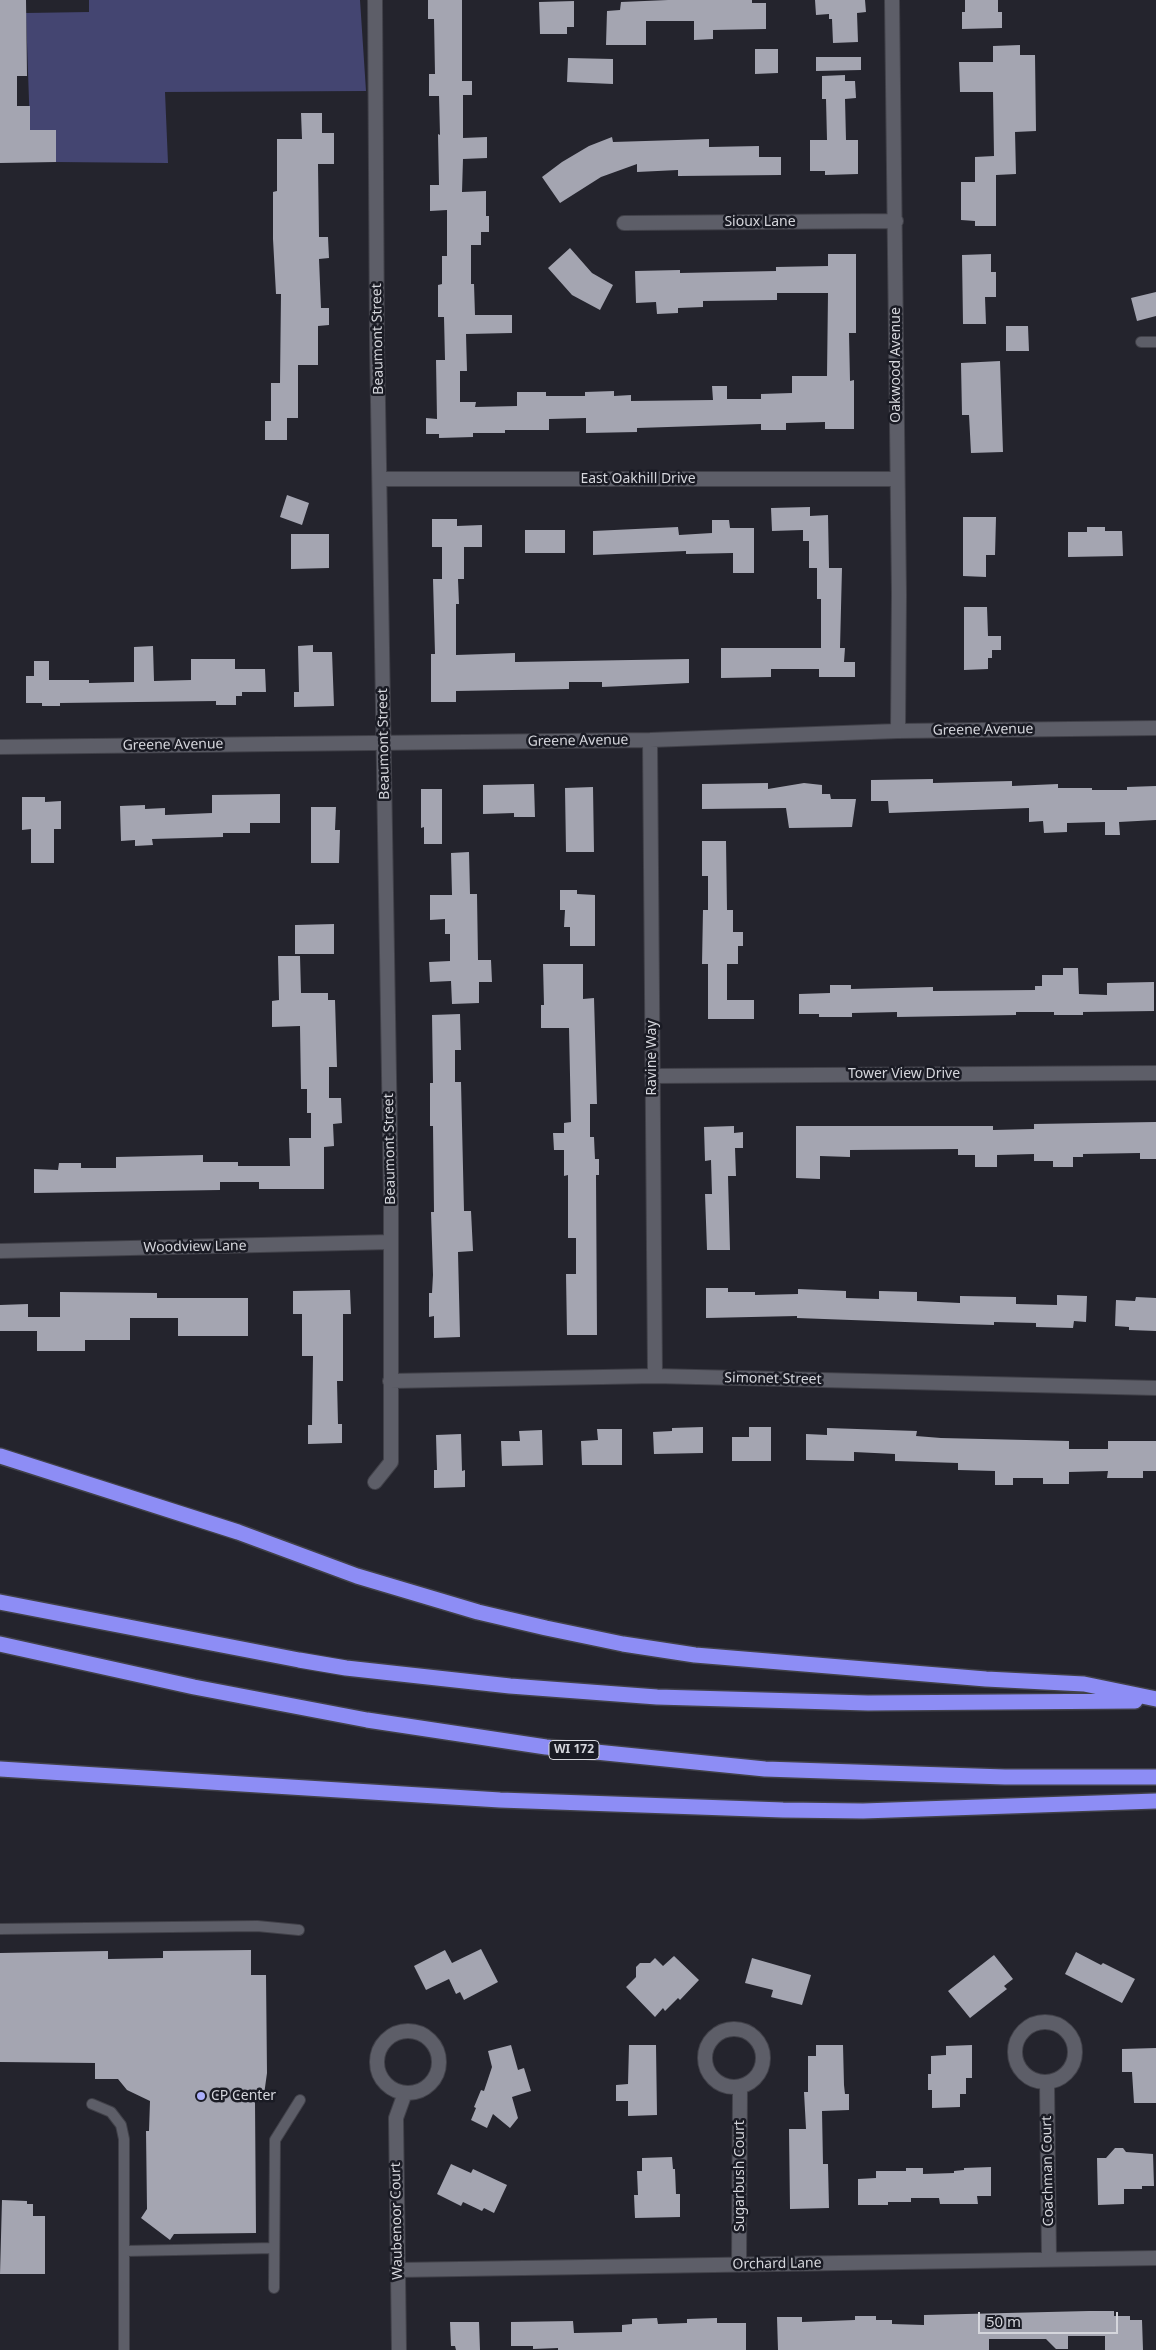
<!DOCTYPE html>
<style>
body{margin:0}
#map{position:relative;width:1156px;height:2350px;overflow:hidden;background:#24242d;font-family:"Noto Sans",sans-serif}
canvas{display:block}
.scale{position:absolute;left:978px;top:2312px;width:140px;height:22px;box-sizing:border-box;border:2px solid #d5d6dc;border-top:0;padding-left:6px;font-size:15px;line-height:18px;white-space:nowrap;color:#d5d6dc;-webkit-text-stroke:4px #1a1b24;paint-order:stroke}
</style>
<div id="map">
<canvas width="1156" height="2350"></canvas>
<div class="scale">50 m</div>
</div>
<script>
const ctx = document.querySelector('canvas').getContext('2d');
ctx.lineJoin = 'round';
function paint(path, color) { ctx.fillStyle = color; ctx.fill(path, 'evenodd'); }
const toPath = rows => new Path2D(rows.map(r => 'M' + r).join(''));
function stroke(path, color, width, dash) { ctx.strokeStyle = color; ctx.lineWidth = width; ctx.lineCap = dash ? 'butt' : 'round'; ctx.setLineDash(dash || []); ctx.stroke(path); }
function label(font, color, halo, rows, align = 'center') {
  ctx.font = font + ' "Noto Sans",sans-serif'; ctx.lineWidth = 5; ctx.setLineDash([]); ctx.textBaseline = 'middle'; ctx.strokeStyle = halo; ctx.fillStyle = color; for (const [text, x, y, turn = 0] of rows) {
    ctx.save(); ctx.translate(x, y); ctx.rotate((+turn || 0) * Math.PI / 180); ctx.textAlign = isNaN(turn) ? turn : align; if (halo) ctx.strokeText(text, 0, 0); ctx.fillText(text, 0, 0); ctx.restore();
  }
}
const green = toPath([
 [89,0,360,0,366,91,165,92,168,163,56,162,56,130,30,130,26,13,89,12]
]);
const building = toPath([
 [0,0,26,0,27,76,17,76,17,106,30,106,30,130,56,130,56,162,0,163],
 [428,0,462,0,462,81,472,81,472,95,463,95,463,138,487,137,487,158,463,159,462,192,486,191,486,216,489,216,489,232,481,232,481,245,471,245,471,284,474,284,475,315,512,315,512,333,466,334,467,371,460,371,460,402,476,402,475,407,517,406,517,392,546,392,546,396,585,396,585,392,614,391,614,396,631,395,631,401,713,400,712,386,727,386,727,399,761,399,761,394,792,393,792,376,827,376,828,293,777,293,777,300,703,301,703,307,678,308,678,313,657,314,656,302,636,303,635,271,680,270,680,273,776,271,776,267,828,266,828,254,856,254,856,333,849,333,850,381,854,380,854,429,825,429,825,422,786,423,786,430,761,430,761,424,637,428,637,432,586,433,586,418,549,419,549,430,505,430,505,433,473,433,473,437,439,438,439,434,426,434,426,418,437,419,436,360,445,360,444,317,438,317,438,285,442,284,442,256,447,256,447,210,430,211,430,185,439,185,438,134,440,135,439,96,429,96,429,74,435,74,434,19,428,19],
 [668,0,752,0,752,3,766,3,766,29,713,30,713,39,694,40,694,21,646,21,646,45,606,45,607,11,620,10,621,2],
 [815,0,865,0,866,12,857,13,858,42,833,43,832,19,829,19,829,14,816,15],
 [965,0,998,0,998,12,1002,12,1002,28,962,29,962,12,965,12],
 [574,1,574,27,567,27,567,34,540,34,539,2],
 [1020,45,1020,55,1035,55,1036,131,1015,132,1016,174,996,175,996,226,975,226,975,221,961,220,961,182,975,182,975,157,994,156,993,92,960,92,959,62,993,62,993,46],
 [755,49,778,49,778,73,755,74],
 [816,57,861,57,861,70,816,71],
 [568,58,613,59,613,84,567,82],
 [845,75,845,81,855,81,856,98,845,99,846,140,858,140,858,174,825,175,825,171,810,171,810,140,827,140,826,99,822,99,822,76],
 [301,113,322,113,322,133,334,133,334,164,318,164,319,237,328,237,329,258,319,259,321,308,329,308,329,325,318,326,318,365,298,365,298,418,287,418,287,440,265,440,265,421,271,421,271,383,280,383,281,294,276,294,273,239,273,192,277,191,277,139,302,139],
 [612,137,613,142,709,139,709,147,759,146,759,157,781,157,781,175,678,176,678,170,637,172,637,164,601,177,560,203,542,177,562,162,589,146],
 [570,248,592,273,613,285,600,310,572,295,548,268],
 [991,254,991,272,996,272,996,297,985,297,986,324,963,324,962,255],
 [1156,292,1156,316,1137,321,1131,298],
 [1006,326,1028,326,1029,351,1006,351],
 [1000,361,1003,452,971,453,969,415,962,415,961,363],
 [287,495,309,503,302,525,280,517],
 [810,507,810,516,828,515,829,568,842,568,840,648,845,648,844,662,855,662,855,677,819,677,819,669,771,669,771,677,721,678,721,648,821,648,821,599,817,599,817,568,809,568,809,541,803,541,803,530,772,531,771,508],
 [963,517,996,517,995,555,986,555,986,577,963,576],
 [432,519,457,519,457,526,482,525,482,547,464,547,464,579,458,579,459,604,456,604,456,655,515,653,515,662,689,659,689,683,602,687,602,682,569,682,569,689,456,691,456,702,431,702,431,654,435,654,433,579,442,579,442,547,432,547],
 [712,520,729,520,730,528,754,528,754,573,733,573,733,553,686,554,686,551,593,555,593,531,678,527,679,535,712,533],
 [1087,527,1105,527,1105,531,1122,531,1123,556,1068,557,1068,532,1087,532],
 [525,530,565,530,565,553,525,553],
 [291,534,329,534,329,568,291,569],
 [964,607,987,607,988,636,1001,636,1001,650,992,650,992,658,988,658,988,669,964,670],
 [313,645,313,652,332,652,334,706,294,707,294,692,299,692,298,646],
 [153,646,154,681,191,680,191,659,235,659,235,669,265,669,266,692,242,692,242,696,236,696,236,705,216,705,216,701,60,703,60,706,42,706,42,703,26,703,26,676,34,676,34,661,49,661,49,680,89,680,89,683,134,682,134,647],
 [933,779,933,783,1012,781,1012,786,1058,784,1058,788,1092,788,1092,790,1127,790,1127,787,1156,786,1156,820,1119,822,1120,835,1105,835,1105,822,1067,823,1067,832,1044,833,1043,821,1029,822,1029,808,889,813,888,801,871,801,871,780],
 [768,783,768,789,804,783,822,785,822,794,830,794,831,799,856,799,852,827,789,828,786,808,702,809,702,784],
 [534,784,535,817,514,817,514,813,483,814,483,785],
 [593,787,594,852,566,852,565,788],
 [421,789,442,789,442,844,424,844,424,827,421,828],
 [280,794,280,823,250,823,250,833,223,833,223,837,152,839,153,845,135,846,135,840,121,841,120,806,145,805,145,809,165,808,165,815,212,813,212,795],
 [22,797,45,797,45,802,61,801,61,829,54,829,54,863,31,863,31,829,22,830],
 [311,807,336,807,335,830,340,830,339,863,311,863],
 [702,841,726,841,727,910,733,910,733,932,743,932,743,946,738,946,738,964,727,964,727,1000,754,1000,754,1019,708,1019,708,964,702,964,703,910,708,910,708,876,702,876],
 [469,852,470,894,477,894,478,960,491,960,492,982,479,982,479,1003,452,1004,451,981,430,982,429,962,450,961,450,934,445,934,445,919,430,920,430,895,452,895,451,853],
 [560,890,577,890,577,894,595,895,595,946,570,946,570,927,564,927,565,910,560,910],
 [334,924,334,954,295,954,295,925],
 [278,956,300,956,301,993,328,993,328,1000,335,1000,337,1067,329,1067,329,1098,341,1098,342,1123,333,1124,334,1146,324,1147,324,1189,259,1189,259,1182,220,1182,220,1190,34,1193,34,1169,58,1170,59,1163,81,1163,81,1168,116,1168,116,1157,203,1155,203,1162,238,1162,238,1166,290,1166,289,1138,311,1138,311,1113,307,1113,307,1089,301,1089,300,1026,272,1027,272,1001,279,1000],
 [543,964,583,964,583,999,594,998,597,1104,590,1104,590,1137,594,1137,595,1159,599,1159,599,1175,596,1175,597,1335,567,1335,566,1274,576,1274,576,1238,568,1238,568,1175,564,1176,564,1150,554,1150,553,1133,564,1133,564,1123,571,1122,569,1028,541,1028,541,1005,544,1005],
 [1063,968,1078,968,1079,994,1107,995,1107,983,1154,982,1154,1011,1083,1012,1083,1015,1054,1015,1054,1012,1016,1012,1016,1015,897,1017,897,1012,852,1013,852,1017,819,1017,819,1014,799,1014,799,994,830,993,830,985,851,985,851,989,933,987,933,991,1035,990,1035,986,1042,986,1042,975,1063,975],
 [460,1014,461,1050,455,1050,455,1082,461,1082,464,1211,471,1211,473,1251,458,1252,460,1337,434,1338,434,1316,429,1317,429,1293,432,1293,433,1275,431,1212,434,1212,433,1126,430,1126,430,1083,433,1083,432,1015],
 [1156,1122,1156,1159,1140,1159,1140,1153,1083,1154,1083,1157,1073,1157,1073,1167,1053,1167,1053,1161,1034,1161,1034,1154,997,1155,997,1167,975,1167,975,1155,958,1155,958,1149,850,1150,850,1157,820,1156,820,1179,796,1178,796,1126,993,1126,993,1130,1034,1129,1034,1124],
 [734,1126,734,1133,743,1132,743,1148,735,1148,736,1176,728,1176,730,1250,707,1250,705,1194,712,1194,711,1160,705,1161,704,1127],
 [706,1288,728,1288,728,1292,755,1292,755,1295,798,1294,798,1289,846,1291,846,1298,879,1299,879,1291,917,1292,917,1301,960,1303,960,1296,1016,1297,1016,1304,1057,1305,1057,1295,1087,1296,1086,1322,1074,1321,1073,1328,1036,1327,1036,1323,994,1322,994,1325,959,1324,797,1318,797,1316,706,1318],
 [350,1290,351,1314,343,1314,343,1381,337,1381,338,1424,342,1424,342,1443,308,1444,308,1425,312,1425,313,1356,302,1356,302,1314,293,1314,293,1291],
 [60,1292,157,1293,157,1298,248,1298,248,1336,178,1336,178,1318,130,1318,130,1340,85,1340,85,1351,37,1351,37,1331,0,1331,0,1305,28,1304,28,1317,60,1317],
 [1136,1297,1156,1298,1156,1331,1129,1330,1129,1327,1115,1326,1116,1300,1135,1301],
 [703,1427,703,1453,654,1454,653,1432,672,1431,672,1428],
 [749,1427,771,1427,771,1461,732,1461,732,1437,749,1437],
 [827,1428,917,1431,916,1436,941,1438,1069,1441,1069,1449,1108,1449,1108,1441,1156,1441,1156,1471,1143,1471,1143,1478,1107,1478,1108,1471,1069,1472,1069,1484,1043,1484,1043,1478,1013,1478,1013,1485,995,1485,995,1471,958,1470,958,1463,895,1461,895,1454,854,1452,854,1461,806,1460,806,1434,827,1435],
 [597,1429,622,1429,622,1465,582,1465,581,1441,598,1440],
 [542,1430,543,1465,502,1466,501,1441,520,1441,519,1431],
 [461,1434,462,1471,465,1470,465,1487,434,1488,434,1470,437,1470,436,1435],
 [481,1949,498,1982,464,2000,460,1992,456,1994,449,1979,426,1990,414,1966,445,1950,452,1963],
 [251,1950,251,1975,266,1975,267,2073,263,2102,255,2102,256,2233,174,2234,170,2240,141,2218,147,2209,146,2131,149,2131,150,2101,127,2090,118,2079,95,2079,95,2063,0,2062,0,1953,108,1951,108,1959,163,1958,163,1951],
 [1076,1952,1101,1965,1103,1963,1135,1979,1122,2003,1065,1974],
 [994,1955,1013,1979,1004,1986,1007,1989,970,2018,948,1991],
 [674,1956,699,1980,680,2000,678,1998,665,2011,663,2008,655,2017,626,1987,636,1977,636,1967,640,1963,650,1963,655,1958,663,1966],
 [752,1958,811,1975,802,2005,771,1997,773,1990,745,1983],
 [511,2045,518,2070,524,2068,531,2091,512,2097,518,2118,510,2128,493,2114,487,2128,471,2120,476,2108,474,2107,481,2090,484,2091,492,2067,488,2051],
 [629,2045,656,2045,657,2115,628,2116,628,2101,616,2101,616,2085,628,2084],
 [816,2045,843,2045,844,2085,845,2094,849,2094,849,2110,822,2111,823,2164,828,2164,829,2208,790,2209,789,2129,806,2129,804,2092,808,2092,808,2056,816,2056],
 [972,2045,972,2078,966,2078,966,2094,960,2094,960,2107,932,2108,932,2090,928,2090,928,2074,931,2074,931,2056,946,2055,946,2046],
 [1156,2048,1156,2103,1134,2103,1132,2072,1122,2072,1122,2049],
 [1115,2148,1123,2148,1126,2152,1153,2154,1154,2186,1142,2186,1142,2189,1124,2189,1124,2204,1098,2205,1097,2158,1106,2158],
 [672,2157,673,2169,675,2169,676,2194,680,2194,680,2217,635,2218,634,2195,638,2195,637,2171,642,2171,642,2158],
 [451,2164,471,2173,473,2169,507,2185,494,2213,484,2208,482,2211,463,2202,461,2206,437,2194],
 [991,2167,991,2196,977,2196,978,2204,940,2204,939,2198,911,2198,911,2202,888,2202,888,2205,858,2205,858,2179,876,2178,876,2171,906,2171,906,2168,923,2168,923,2174,954,2173,954,2171,964,2170,964,2168],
 [2,2200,27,2201,27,2204,33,2204,33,2216,45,2216,45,2274,0,2274],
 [1089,2311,1114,2311,1114,2316,1130,2316,1130,2320,1142,2320,1143,2350,1105,2350,1105,2336,1068,2336,1068,2349,1056,2349,1046,2339,989,2339,989,2350,778,2350,777,2317,802,2317,802,2322,855,2320,855,2316,876,2316,876,2320,892,2320,892,2324,924,2325,924,2315],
 [657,2318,658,2324,687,2323,687,2319,717,2318,717,2323,746,2323,746,2350,558,2350,558,2348,533,2349,533,2346,511,2346,511,2322,573,2321,574,2333,622,2332,622,2325,632,2324,632,2319],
 [450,2322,479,2322,480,2350,456,2350,455,2346,451,2346]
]);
const service = toPath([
 [1141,342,1156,342],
 [0,1929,257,1926,299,1930],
 [92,2104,111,2112,121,2125,124,2139,124,2350],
 [125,2251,274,2248],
 [274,2288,275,2140,300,2100]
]);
const minor = toPath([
 [375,0,377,341,391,1198,391,1462,375,1482],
 [892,0,899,594,898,731],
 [624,223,896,221],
 [380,479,897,479],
 [650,740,655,1376],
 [0,747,650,740,898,731,1156,728],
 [652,1076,1156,1073],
 [0,1251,391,1242],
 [390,1381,655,1376,1156,1388],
 '1015 2052a30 30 0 1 1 60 0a30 30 0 1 1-60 0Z',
 '705 2058a29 29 0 1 1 58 0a29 29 0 1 1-58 0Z',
 '377 2062a31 31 0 1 1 62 0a31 31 0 1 1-62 0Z',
 [1047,2083,1049,2259],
 [739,2265,740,2087],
 [397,2270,1156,2258],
 [399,2350,396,2118,405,2093]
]);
const motorway = toPath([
 [0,1456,238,1532,357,1576,478,1612,546,1628,623,1644,695,1655,986,1679,1084,1684,1156,1699],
 [0,1602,299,1660,346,1668,510,1686,657,1697,868,1703,1135,1701],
 [0,1644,194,1687,367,1720,546,1747,765,1769,1005,1777,1156,1777],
 [0,1769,500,1800,783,1810,863,1811,1156,1801]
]);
const markers = [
 [201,2096,5,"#acaffb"]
];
const shields = [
 [574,1750,50]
];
const shieldNames = [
 ["WI 172",574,1750]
];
const streetNames = [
 ["Sioux Lane",760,222],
 ["Beaumont Street",378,339,-91],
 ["Oakwood Avenue",896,365,-90],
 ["East Oakhill Drive",638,479],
 ["Greene Avenue",983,730,-1],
 ["Greene Avenue",578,741,-1],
 ["Beaumont Street",384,744,-91],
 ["Greene Avenue",173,745,-1],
 ["Ravine Way",652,1058,-90],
 ["Tower View Drive",904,1074],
 ["Beaumont Street",390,1149,-91],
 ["Woodview Lane",195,1247,-1],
 ["Simonet Street",773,1379,1],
 ["Coachman Court",1048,2171,-91],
 ["Sugarbush Court",740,2176,-90],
 ["Waubenoor Court",397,2221,-91],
 ["Orchard Lane",777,2264,-1]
];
const poiNames = [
 ["CP Center",211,2096]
];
paint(green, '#444571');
paint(building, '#a4a5b1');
stroke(service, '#414149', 12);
stroke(minor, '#414149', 16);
stroke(motorway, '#414149', 18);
stroke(service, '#5d5e68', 10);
stroke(minor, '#5d5e68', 14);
stroke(motorway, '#8d8df5', 15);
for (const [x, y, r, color] of markers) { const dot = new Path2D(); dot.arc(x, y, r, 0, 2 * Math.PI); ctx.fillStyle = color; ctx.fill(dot); stroke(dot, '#1a1b24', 2); }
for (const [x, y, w] of shields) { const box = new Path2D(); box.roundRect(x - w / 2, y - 9.5, w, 19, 4); ctx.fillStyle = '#1a1b24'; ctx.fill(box); stroke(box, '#d5d6dc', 1); }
label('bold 12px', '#d5d6dc', null, shieldNames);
label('14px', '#d5d6dc', '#1a1b24', streetNames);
label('14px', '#d5d6dc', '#1a1b24', poiNames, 'left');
</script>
